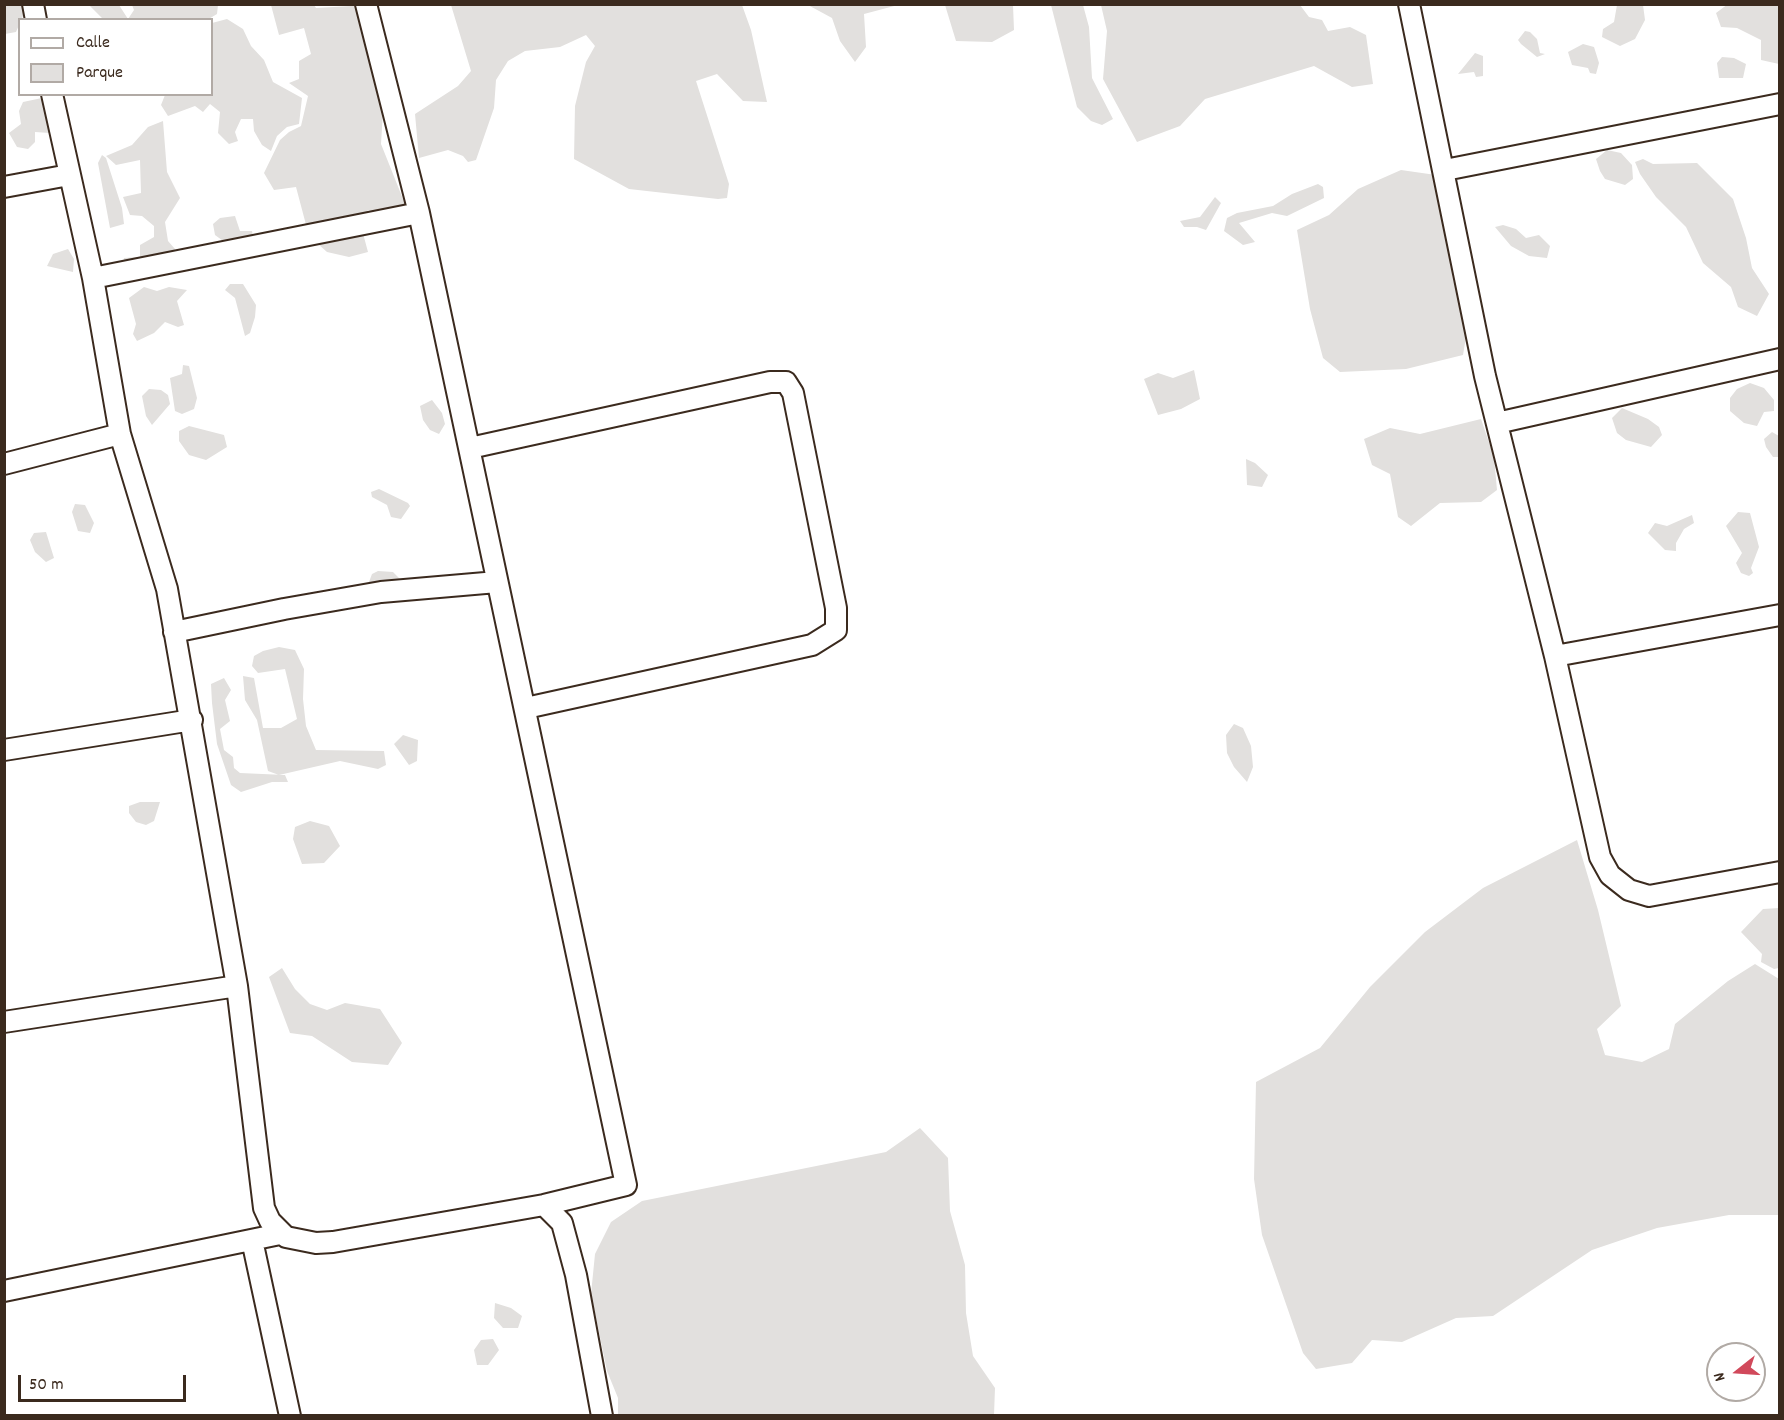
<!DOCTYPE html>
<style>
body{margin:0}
#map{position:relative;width:1784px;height:1420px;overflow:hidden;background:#fff;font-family:Dekko,sans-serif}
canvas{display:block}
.frame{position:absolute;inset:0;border:6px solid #3b2a1e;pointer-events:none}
.legend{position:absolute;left:18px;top:18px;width:195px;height:78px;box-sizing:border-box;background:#fff;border:2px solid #b1aaa5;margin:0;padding:8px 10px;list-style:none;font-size:18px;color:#3b2a1e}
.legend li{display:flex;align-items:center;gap:12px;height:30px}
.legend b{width:30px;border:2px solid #b1aaa5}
.north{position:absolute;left:1706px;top:1342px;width:60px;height:60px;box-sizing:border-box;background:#fff;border:2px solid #b1aaa5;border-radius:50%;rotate:253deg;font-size:16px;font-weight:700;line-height:24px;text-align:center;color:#3b2a1e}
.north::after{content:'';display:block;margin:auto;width:21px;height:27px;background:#d1495b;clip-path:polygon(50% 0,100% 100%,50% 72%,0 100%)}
.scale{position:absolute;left:18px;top:1375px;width:168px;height:27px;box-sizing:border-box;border:3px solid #3b2a1e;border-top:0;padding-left:8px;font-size:18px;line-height:21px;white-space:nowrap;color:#3b2a1e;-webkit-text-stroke:4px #fff;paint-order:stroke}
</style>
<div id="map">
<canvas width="1784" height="1420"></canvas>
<div class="frame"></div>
<ul class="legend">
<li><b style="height:8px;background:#fff"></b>Calle</li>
<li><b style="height:16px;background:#e2e0de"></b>Parque</li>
</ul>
<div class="north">N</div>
<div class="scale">50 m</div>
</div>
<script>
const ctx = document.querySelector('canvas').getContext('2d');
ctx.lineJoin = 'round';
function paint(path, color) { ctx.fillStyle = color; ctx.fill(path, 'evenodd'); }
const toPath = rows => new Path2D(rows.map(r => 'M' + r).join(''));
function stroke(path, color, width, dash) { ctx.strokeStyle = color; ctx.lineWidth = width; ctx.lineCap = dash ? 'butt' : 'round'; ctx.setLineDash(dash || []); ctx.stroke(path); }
const green = toPath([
 [1728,4,1779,5,1779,64,1761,60,1761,40,1737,28,1721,27,1716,13],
 [5,5,24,5,25,11,16,32,5,34],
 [89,5,119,5,128,19,134,10,132,5,218,5,217,14,207,20,103,19],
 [271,5,314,5,316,8,369,5,384,95,381,144,407,209,384,217,368,210,361,226,368,252,349,257,327,252,309,236,296,187,274,190,264,173,280,140,289,132,301,126,308,96,289,83,299,79,299,61,311,54,304,28,279,35],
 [451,5,742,5,751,30,767,102,743,101,717,74,696,81,729,184,727,198,718,199,629,189,574,159,575,106,586,62,595,46,586,35,560,47,525,51,508,61,496,80,494,108,476,160,468,162,463,156,448,150,419,158,415,114,458,86,471,71],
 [808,5,808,4,898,5,864,14,866,47,855,62,840,41,832,18],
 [945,5,1013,5,1014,30,992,42,956,41],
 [1051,5,1083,5,1089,27,1092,78,1113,119,1102,125,1091,121,1077,107],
 [1101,5,1300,5,1309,17,1322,20,1328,31,1350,27,1366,35,1373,84,1352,87,1314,66,1205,99,1180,126,1137,142,1103,79,1107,31],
 [1617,5,1643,5,1645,20,1635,39,1620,46,1602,37,1603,29,1614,22],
 [227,19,243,29,251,46,264,60,273,82,302,98,299,124,287,127,277,136,271,151,262,145,254,131,253,119,241,119,235,132,238,141,229,144,218,133,220,112,210,104,203,112,195,106,168,116,161,105,165,95,212,94,212,23],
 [1525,31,1530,32,1537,39,1540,53,1545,54,1537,57,1521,44,1518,40],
 [1583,44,1594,47,1599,63,1596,74,1590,73,1588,68,1572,65,1568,52],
 [1475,53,1483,56,1483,76,1476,77,1474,72,1458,74],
 [1722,57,1734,58,1746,64,1743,78,1719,78,1717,63],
 [42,98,60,108,63,117,50,133,35,132,35,142,28,149,17,147,9,133,21,124,19,111,23,102],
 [163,121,167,172,180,198,165,222,168,241,175,249,170,264,123,264,124,258,140,257,140,245,154,237,154,226,142,216,130,215,123,197,141,193,140,160,116,165,106,156,132,145,148,127],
 [1607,150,1621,153,1632,165,1633,179,1625,185,1605,179,1600,171,1596,159],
 [102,155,106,158,122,208,124,224,110,228,98,163],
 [1643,159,1653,164,1697,163,1733,199,1746,238,1752,268,1769,294,1757,316,1738,307,1731,287,1703,263,1686,227,1656,197,1640,174,1635,162],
 [1401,170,1436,175,1445,214,1453,280,1468,325,1463,355,1406,369,1340,372,1323,358,1310,309,1297,230,1329,215,1358,189],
 [1318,184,1323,187,1324,198,1287,216,1272,213,1239,223,1255,242,1243,245,1224,231,1227,218,1237,213,1273,206,1292,194],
 [1215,197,1221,203,1206,230,1197,227,1184,227,1180,221,1200,217],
 [235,216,240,231,252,231,255,246,230,246,215,235,213,224,220,218],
 [1503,225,1516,229,1526,238,1539,235,1550,246,1547,258,1529,256,1511,246,1495,227],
 [68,249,74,259,73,272,47,266,53,254],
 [230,284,243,284,256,305,255,317,250,333,245,336,235,298,225,290],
 [144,287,157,291,169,287,187,290,177,301,184,325,178,327,165,322,154,333,137,341,133,334,136,324,129,298],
 [183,365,189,366,197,398,194,409,182,414,175,411,170,378,182,374],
 [1194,370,1200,399,1181,409,1158,415,1144,379,1158,373,1173,378],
 [1750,383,1764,388,1774,400,1774,411,1764,412,1757,426,1744,423,1730,411,1730,398,1737,389],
 [149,389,161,390,168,395,170,404,152,425,146,416,142,396],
 [432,400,442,413,445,424,439,434,430,430,423,420,420,406],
 [1622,408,1648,419,1659,427,1662,435,1651,447,1626,440,1617,433,1612,418],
 [1481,419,1494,457,1497,490,1481,502,1440,503,1411,526,1398,517,1390,474,1372,465,1364,439,1390,428,1420,434],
 [189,426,224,435,227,447,206,460,189,455,179,441,179,431],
 [1772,432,1779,436,1779,457,1773,457,1766,447,1764,439],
 [1246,459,1255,463,1268,475,1262,487,1247,485],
 [379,489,408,503,410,506,401,519,391,517,387,505,372,497,371,492],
 [75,504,85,505,94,523,90,533,78,531,72,512],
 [1738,512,1750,513,1759,547,1751,568,1753,573,1749,576,1741,573,1736,563,1742,553,1726,526],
 [1692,515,1694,523,1684,529,1676,543,1676,551,1665,550,1648,533,1655,523,1667,526],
 [46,532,54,558,46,562,35,552,30,540,34,533],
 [378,571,393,572,405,584,366,590,372,574],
 [279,647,295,650,304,669,303,699,306,726,316,750,384,751,386,765,378,769,340,761,279,775,268,771,257,720,245,700,243,676,254,678,263,728,281,728,297,719,285,669,258,673,252,666,254,656,263,651],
 [224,678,231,690,225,700,230,721,220,729,224,750,233,757,234,768,240,773,285,775,288,782,272,782,241,792,231,785,217,744,212,703,211,684],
 [1234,724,1243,728,1251,746,1253,767,1247,782,1234,767,1227,753,1226,735],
 [403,735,418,740,417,761,409,765,394,744],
 [140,802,160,802,154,821,146,825,136,822,129,813,129,806],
 [310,821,329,826,340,846,324,863,302,864,293,839,295,827],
 [1577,840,1598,910,1621,1006,1597,1029,1605,1055,1642,1062,1669,1049,1675,1024,1728,981,1755,964,1779,979,1779,1215,1729,1215,1657,1228,1592,1250,1493,1316,1456,1318,1402,1342,1372,1340,1352,1363,1316,1369,1303,1353,1262,1235,1254,1179,1256,1082,1320,1048,1370,987,1425,932,1483,888],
 [1779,908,1779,968,1774,969,1761,962,1762,954,1741,932,1763,909],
 [282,968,295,989,310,1004,327,1010,345,1003,380,1009,402,1043,388,1065,352,1062,312,1036,290,1033,269,977],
 [920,1128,948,1158,950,1211,965,1265,966,1313,973,1356,995,1388,994,1415,618,1415,618,1398,607,1371,591,1294,595,1254,611,1222,642,1201,886,1152],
 [495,1303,511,1308,522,1316,518,1328,503,1328,494,1318],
 [493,1339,499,1350,488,1365,477,1365,474,1350,481,1340]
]);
const minor = toPath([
 [33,4,36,20],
 [1409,4,1485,376,1555,656,1600,857,1610,875,1629,890,1649,896,1780,872],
 [52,94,93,278,120,434,167,589,237,986,264,1208,270,1221,286,1237,316,1243,333,1242,544,1205,626,1185,419,213,366,4],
 [1445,170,1780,104],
 [4,187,69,175],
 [93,278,419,213],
 [1497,423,1780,359],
 [470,448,770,382,786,382,793,393,836,608,836,630,812,645,526,708],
 [4,464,120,434],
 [174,632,284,609,381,592,497,582],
 [1555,656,1780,615],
 [4,750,192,720],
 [4,1022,237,986],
 [544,1205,562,1223,576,1275,602,1416],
 [252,1240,290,1416],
 [4,1291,280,1234]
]);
paint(green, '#e2e0de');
stroke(minor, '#3b2a1e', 24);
stroke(minor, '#fff', 20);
</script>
